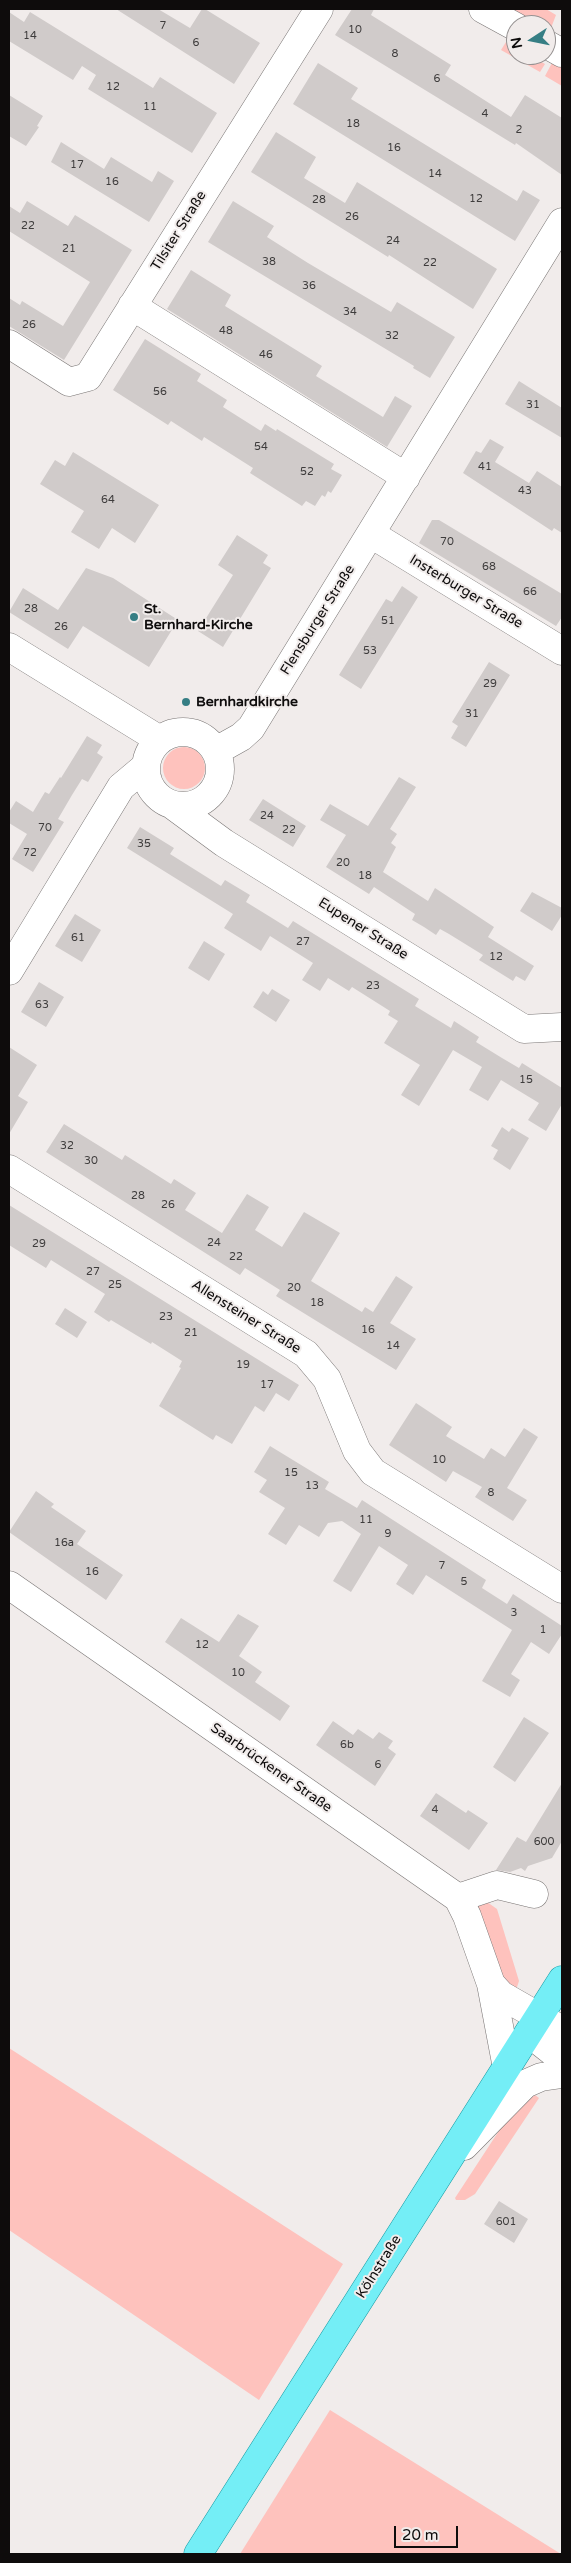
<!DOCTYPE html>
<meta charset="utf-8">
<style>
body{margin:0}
#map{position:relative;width:571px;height:2563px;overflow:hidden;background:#f1eceb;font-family:"Varela Round",sans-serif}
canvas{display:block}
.frame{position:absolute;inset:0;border:10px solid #0e0c0c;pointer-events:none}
.north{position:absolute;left:506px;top:15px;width:50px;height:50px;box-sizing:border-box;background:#f1eceb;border:1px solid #969292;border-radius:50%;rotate:259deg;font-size:14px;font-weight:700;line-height:20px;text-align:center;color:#0e0c0c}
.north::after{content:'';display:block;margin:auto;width:18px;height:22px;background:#367e84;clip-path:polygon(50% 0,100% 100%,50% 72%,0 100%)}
.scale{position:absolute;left:394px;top:2526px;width:64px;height:22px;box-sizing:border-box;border:2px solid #0e0c0c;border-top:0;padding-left:6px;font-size:15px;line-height:18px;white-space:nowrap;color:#0e0c0c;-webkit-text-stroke:4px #f1eceb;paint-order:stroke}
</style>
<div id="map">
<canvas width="571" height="2563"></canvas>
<div class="frame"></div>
<div class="north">N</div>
<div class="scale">20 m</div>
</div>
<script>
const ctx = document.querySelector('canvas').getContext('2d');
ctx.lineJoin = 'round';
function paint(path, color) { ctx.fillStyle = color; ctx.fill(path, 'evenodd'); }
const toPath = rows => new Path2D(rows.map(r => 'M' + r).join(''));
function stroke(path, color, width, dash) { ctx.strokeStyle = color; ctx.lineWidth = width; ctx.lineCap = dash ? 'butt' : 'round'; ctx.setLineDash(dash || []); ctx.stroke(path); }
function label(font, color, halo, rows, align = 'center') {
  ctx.font = font + ' "Varela Round",sans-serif'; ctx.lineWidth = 4; ctx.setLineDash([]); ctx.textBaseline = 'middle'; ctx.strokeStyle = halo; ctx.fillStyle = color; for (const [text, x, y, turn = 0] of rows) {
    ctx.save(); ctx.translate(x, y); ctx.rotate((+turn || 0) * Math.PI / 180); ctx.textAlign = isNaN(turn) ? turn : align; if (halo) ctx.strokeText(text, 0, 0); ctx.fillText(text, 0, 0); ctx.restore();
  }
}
const green = toPath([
 [508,9,546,9,556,15,551,28,538,24],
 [506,42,516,48,516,55,529,55,545,64,540,72,501,50],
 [553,61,562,66,562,86,545,76],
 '163 768a21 21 0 1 1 42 0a21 21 0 1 1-42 0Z',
 [477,1895,497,1909,519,1981,516,1990,502,1983,474,1909],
 [9,2048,343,2264,259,2400,9,2230],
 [535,2095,539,2098,475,2194,465,2200,456,2200,455,2198,506,2120,517,2108],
 [330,2410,561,2554,240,2554]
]);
const building = toPath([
 [116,9,158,9,190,28,202,9,205,9,260,43,234,84],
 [352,9,374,9,371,15,451,65,445,75,511,117,525,95,562,118,562,175,516,143,515,145,335,35],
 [9,12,24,22,30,12,153,88,160,77,217,113,192,153,88,89,96,75,82,66,73,80,9,41],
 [318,63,358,88,351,99,517,201,523,190,540,200,515,241,293,104],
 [9,95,43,116,37,126,39,127,26,146,9,136],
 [276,132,316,157,304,178,345,203,357,182,497,269,473,309,389,255,388,257,251,172],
 [61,142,104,169,111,157,152,182,158,171,174,181,149,222,51,162],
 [27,201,68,226,75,215,132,250,64,360,9,326,9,298,20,305,22,301,63,326,90,282,9,231,9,206,20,213],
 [233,201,274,226,267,237,308,263,391,312,397,302,455,337,430,378,413,368,414,366,208,242],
 [191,270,231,295,225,306,322,366,316,376,383,417,395,396,412,406,387,447,167,309],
 [145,339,201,374,197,381,227,400,223,407,261,431,265,424,276,431,277,429,334,464,331,469,342,475,331,493,328,491,325,497,322,495,315,506,306,501,302,506,250,473,253,468,204,437,202,441,171,421,168,425,113,390],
 [519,381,562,408,562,438,505,404],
 [490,439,504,447,495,462,529,483,537,471,562,487,562,533,554,528,552,531,463,473,476,451,481,453],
 [73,452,159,505,135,543,112,528,99,549,71,532,84,511,40,484,55,460,65,466],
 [432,520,439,520,562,594,562,617,556,626,419,543],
 [237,535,268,555,263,563,271,568,223,647,198,631,233,575,218,565],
 [86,568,113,578,178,620,149,667,83,626,68,649,9,612,23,588,58,610],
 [402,586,418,597,361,689,339,675,386,599,392,602],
 [489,662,510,675,466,747,451,738,458,726,452,722],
 [87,736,102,745,97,753,103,757,88,782,82,779,72,795,58,819,64,822,33,872,12,859,27,834,9,823,9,812,16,801,33,812,45,792,49,794,60,777,61,778],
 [399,777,416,787,390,829,397,834,391,843,396,847,383,872,428,901,435,888,494,927,488,937,534,966,525,981,516,976,513,981,479,960,483,955,449,934,440,929,436,935,424,927,412,920,415,914,374,887,369,894,326,867,346,835,320,820,330,804,368,826],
 [263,799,306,826,293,847,249,820],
 [140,827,174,848,170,854,221,886,225,880,250,895,246,902,272,918,288,928,293,921,419,999,415,1006,451,1028,454,1021,479,1037,476,1042,502,1058,519,1068,522,1063,562,1088,562,1104,546,1131,528,1120,539,1103,501,1080,488,1101,469,1090,482,1067,453,1050,419,1106,401,1095,420,1065,384,1043,398,1021,388,1015,390,1011,352,987,349,991,328,978,320,991,302,980,313,963,270,936,261,951,224,928,233,914,127,848],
 [532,892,562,908,562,915,552,931,520,911],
 [75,914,101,930,82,962,55,946],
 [204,941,225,954,209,981,188,968],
 [39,982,64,997,46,1027,21,1012],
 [272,989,290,1000,276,1022,253,1007,263,991,268,995],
 [9,1047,37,1065,18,1096,28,1102,9,1134],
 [64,1124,122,1160,125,1155,171,1184,174,1179,196,1193,185,1210,222,1233,247,1194,269,1207,255,1230,282,1247,304,1212,340,1233,311,1281,362,1312,365,1307,373,1312,396,1276,413,1287,390,1323,416,1339,396,1370,276,1296,280,1290,245,1268,240,1275,46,1152],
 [502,1127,509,1132,512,1128,529,1138,510,1170,493,1159,498,1150,491,1146],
 [9,1205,299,1385,289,1401,276,1393,264,1412,255,1406,232,1444,216,1435,213,1440,159,1406,181,1368,179,1367,182,1361,152,1342,151,1344,111,1320,109,1322,94,1312,105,1294,51,1260,46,1268,9,1245],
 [65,1308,87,1322,77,1338,55,1324],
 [416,1403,452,1427,446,1436,484,1459,491,1448,505,1457,524,1428,538,1437,507,1488,527,1500,513,1521,475,1497,482,1487,453,1471,446,1482,389,1445],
 [270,1446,329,1482,325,1489,357,1508,362,1500,486,1580,482,1588,507,1604,513,1594,562,1626,562,1634,549,1654,531,1642,511,1674,520,1680,510,1697,482,1681,512,1630,426,1575,413,1595,396,1584,408,1565,379,1546,351,1592,333,1581,361,1534,342,1521,328,1523,319,1537,299,1525,286,1545,268,1534,285,1508,259,1492,267,1480,254,1472],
 [36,1491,54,1504,51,1507,86,1531,77,1544,123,1575,106,1600,9,1532],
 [238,1614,259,1626,239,1656,262,1672,255,1682,290,1706,280,1721,165,1642,181,1618,219,1642],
 [524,1717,549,1733,515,1782,493,1767],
 [333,1721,353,1735,358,1729,373,1739,379,1732,393,1741,388,1748,396,1754,375,1786,316,1745],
 [562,1783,562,1841,552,1858,528,1866,525,1871,521,1868,510,1872,496,1870,517,1837,526,1842],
 [436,1793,466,1813,468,1810,488,1823,469,1850,420,1816],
 [499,2201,528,2219,514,2243,484,2224]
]);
const minor = toPath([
 [483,9,516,27],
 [546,44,562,53],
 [132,306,406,477],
 [9,344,69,382,88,377,319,9],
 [371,534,562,651],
 [9,647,160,740],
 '146 769a37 37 0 1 1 74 0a37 37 0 1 1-74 0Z',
 [216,751,241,737,251,728,562,222],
 [171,804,224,843,524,1029,562,1027],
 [9,971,121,787,146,766],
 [9,1169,306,1354,327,1379,357,1451,373,1472,562,1589],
 [9,1585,458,1898,467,1916,491,1984,507,2068],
 [458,1898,497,1885,534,1894],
 [491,1984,501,1995,562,2030],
 [529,2033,562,2059],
 [464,2146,525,2084,541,2077,562,2074]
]);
const major = toPath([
 [198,2554,562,1980]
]);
const markers = [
 [134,617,5,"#367e84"],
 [186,702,5,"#367e84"]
];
const numberNames = [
 ["7",163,26],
 ["10",355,30],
 ["14",30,36],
 ["6",196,43],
 ["8",395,54],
 ["6",437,79],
 ["12",113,87],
 ["11",150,107],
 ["4",485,114],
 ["18",353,124],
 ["2",519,130],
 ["16",394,148],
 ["17",77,165],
 ["14",435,174],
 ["16",112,182],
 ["12",476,199],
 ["28",319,200],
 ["26",352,217],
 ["22",28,226],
 ["24",393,241],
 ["21",69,249],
 ["38",269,262],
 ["22",430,263],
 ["36",309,286],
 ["34",350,312],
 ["26",29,325],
 ["48",226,331],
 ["32",392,336],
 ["46",266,355],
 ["56",160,392],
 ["31",533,405],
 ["54",261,447],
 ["41",485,467],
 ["52",307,472],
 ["43",525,491],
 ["64",108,500],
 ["70",447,542],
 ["68",489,567],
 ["66",530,592],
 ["28",31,609],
 ["51",388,621],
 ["26",61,627],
 ["53",370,651],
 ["29",490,684],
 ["31",472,714],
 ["24",267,816],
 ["70",45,828],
 ["22",289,830],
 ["35",144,844],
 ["72",30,853],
 ["20",343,863],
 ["18",365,876],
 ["61",78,938],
 ["27",303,942],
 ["12",496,957],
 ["23",373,986],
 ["63",42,1005],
 ["15",526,1080],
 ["32",67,1146],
 ["30",91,1161],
 ["28",138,1196],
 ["26",168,1205],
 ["24",214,1243],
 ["29",39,1244],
 ["22",236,1257],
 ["27",93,1272],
 ["25",115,1285],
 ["20",294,1288],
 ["18",317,1303],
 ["23",166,1317],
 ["16",368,1330],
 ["21",191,1333],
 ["14",393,1346],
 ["19",243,1365],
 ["17",267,1385],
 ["10",439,1460],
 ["15",291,1473],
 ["13",312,1486],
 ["8",491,1493],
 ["11",366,1520],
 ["9",388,1534],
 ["16a",64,1543],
 ["7",442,1566],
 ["16",92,1572],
 ["5",464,1582],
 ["3",514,1613],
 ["1",543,1630],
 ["12",202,1645],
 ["10",238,1673],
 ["6b",347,1745],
 ["6",378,1765],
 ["4",435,1810],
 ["600",544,1842],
 ["601",506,2222]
];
const streetNames = [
 ["Tilsiter Straße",179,231,-58],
 ["Insterburger Straße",466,592,31],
 ["Flensburger Straße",318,620,-58],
 ["Eupener Straße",363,929,32],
 ["Allensteiner Straße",246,1317,32],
 ["Saarbrückener Straße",271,1768,35],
 ["Kölnstraße",379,2267,-58]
];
const poiNames = [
 ["St.",144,609],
 ["Bernhard-Kirche",144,625],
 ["Bernhardkirche",196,702]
];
paint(green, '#fec2bd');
paint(building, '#d0cbca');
stroke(minor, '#797574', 29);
stroke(major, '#1498a0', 29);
stroke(minor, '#fff', 28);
stroke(major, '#74eef6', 28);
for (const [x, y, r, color] of markers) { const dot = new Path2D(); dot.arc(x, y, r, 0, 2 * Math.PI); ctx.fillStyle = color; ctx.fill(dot); stroke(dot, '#f1eceb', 2); }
label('11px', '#3e3c3c', null, numberNames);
label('14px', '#0e0c0c', '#f1eceb', streetNames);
label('bold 14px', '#0e0c0c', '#f1eceb', poiNames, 'left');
</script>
